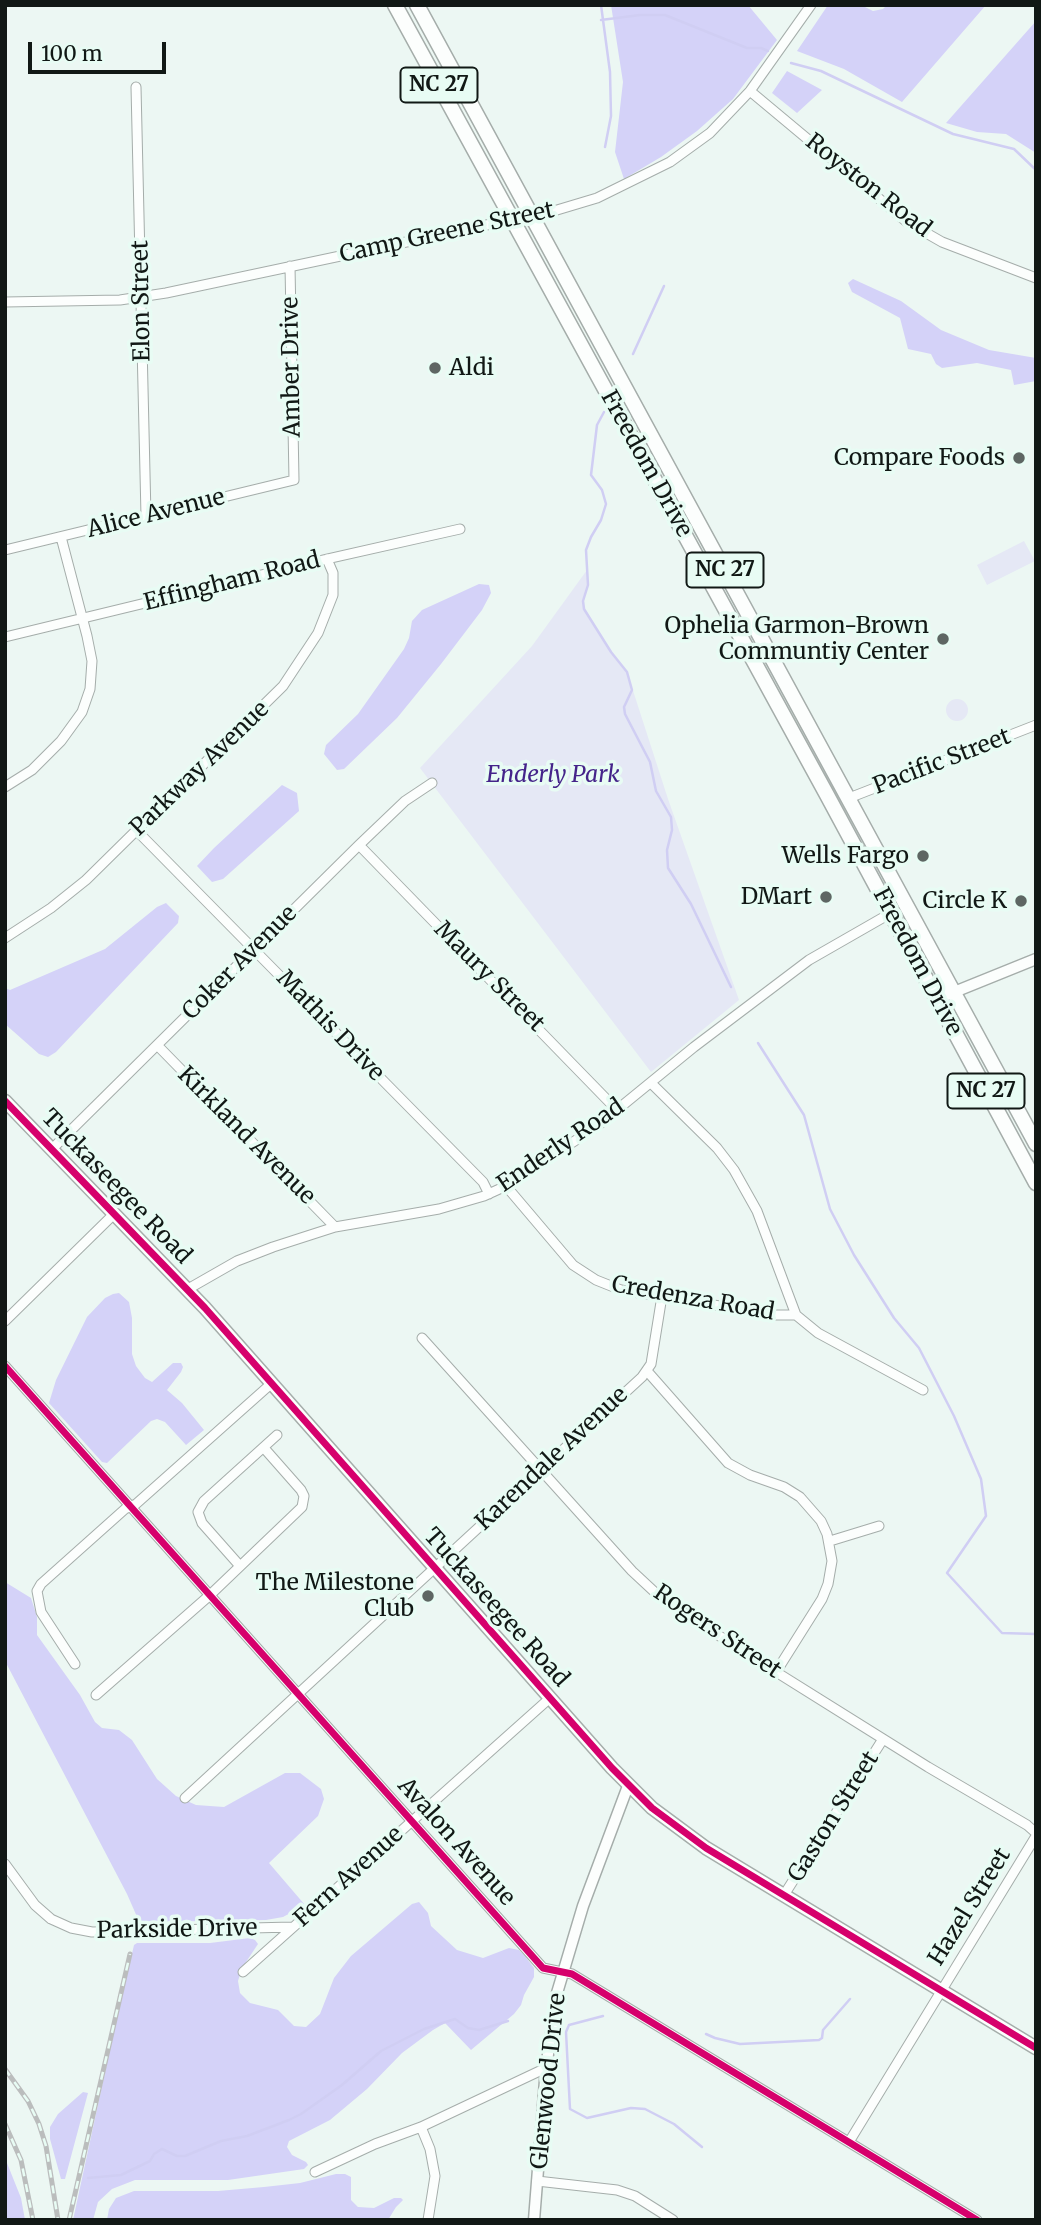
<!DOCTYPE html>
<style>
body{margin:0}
#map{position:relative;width:1041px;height:2225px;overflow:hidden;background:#ecf7f3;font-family:Merriweather,serif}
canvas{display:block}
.frame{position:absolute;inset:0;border:7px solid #111815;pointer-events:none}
.scale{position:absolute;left:28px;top:42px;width:138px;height:32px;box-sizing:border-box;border:4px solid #111815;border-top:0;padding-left:9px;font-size:21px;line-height:24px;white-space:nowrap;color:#111815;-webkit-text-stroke:5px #e8fcf4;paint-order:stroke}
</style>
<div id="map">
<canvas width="1041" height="2225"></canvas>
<div class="frame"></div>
<div class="scale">100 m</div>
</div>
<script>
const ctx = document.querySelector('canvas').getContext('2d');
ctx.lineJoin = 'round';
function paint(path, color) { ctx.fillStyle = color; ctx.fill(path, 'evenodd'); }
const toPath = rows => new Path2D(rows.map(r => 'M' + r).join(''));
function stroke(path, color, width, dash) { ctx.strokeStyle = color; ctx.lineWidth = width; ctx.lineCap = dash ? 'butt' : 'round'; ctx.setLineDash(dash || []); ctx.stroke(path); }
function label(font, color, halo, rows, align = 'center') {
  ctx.font = font + ' Merriweather,serif'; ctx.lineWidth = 7; ctx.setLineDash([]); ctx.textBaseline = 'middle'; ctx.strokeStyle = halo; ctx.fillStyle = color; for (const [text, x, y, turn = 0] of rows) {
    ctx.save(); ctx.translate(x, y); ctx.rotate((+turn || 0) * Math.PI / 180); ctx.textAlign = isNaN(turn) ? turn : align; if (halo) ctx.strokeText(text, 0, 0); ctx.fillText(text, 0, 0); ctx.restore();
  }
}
const green = toPath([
 [1024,541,1035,561,987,585,977,565],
 [587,570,588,585,583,601,584,609,611,652,627,672,668,799,739,1000,651,1072,420,768,532,646],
 '946 710a11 11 0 1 1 22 0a11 11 0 1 1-22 0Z'
]);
const forest = toPath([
 [611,5,748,5,777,40,733,99,697,131,661,157,624,179,615,152,623,82],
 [828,5,861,5,873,11,883,9,887,5,986,5,902,102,844,69,797,51],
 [1036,21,1036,153,1006,134,977,132,946,123],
 [787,71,822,90,797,113,772,93],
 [853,279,901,301,941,330,989,350,1036,358,1036,381,1014,385,1011,370,977,363,942,368,936,364,931,354,908,349,900,318,852,292,848,283],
 [479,584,489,585,491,593,482,610,441,664,397,718,344,769,337,770,324,754,326,745,358,714,404,649,409,638,412,621,422,610],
 [282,785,297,793,299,811,223,879,212,882,197,866,214,848],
 [166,903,179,916,178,923,56,1052,48,1057,39,1054,5,1024,5,988,10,990,105,949,157,907],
 [119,1293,129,1302,132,1318,132,1354,136,1366,145,1378,152,1382,173,1363,181,1363,183,1367,181,1372,167,1390,182,1403,204,1430,186,1445,165,1422,157,1419,151,1421,107,1463,102,1462,49,1403,56,1380,87,1317,105,1298,113,1294],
 [5,1582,31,1598,37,1617,37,1635,80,1695,95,1722,102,1728,119,1730,132,1740,157,1779,176,1796,196,1805,224,1807,285,1773,300,1773,321,1789,324,1799,318,1816,269,1863,305,1905,283,1917,266,1920,144,1922,138,1919,127,1894,5,1661],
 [419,1902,428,1913,431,1926,457,1950,483,1958,509,1948,519,1950,524,1955,534,1968,534,1977,524,1995,521,2005,514,2014,471,2050,445,2023,433,2030,402,2053,367,2089,330,2120,289,2141,287,2147,292,2155,306,2162,308,2165,304,2169,228,2180,135,2180,112,2189,98,2202,93,2220,73,2220,110,2049,134,1945,137,1943,210,1943,250,1938,255,1940,258,1944,242,1968,238,1981,240,1993,250,2003,278,2010,294,2026,306,2027,320,2014,334,1978,351,1956,412,1904],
 [83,2092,88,2093,65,2179,61,2179,50,2139,50,2127,58,2114],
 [5,2158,21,2198,25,2220,5,2220],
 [336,2174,345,2174,351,2177,351,2200,358,2207,374,2208,394,2198,401,2198,403,2200,396,2207,388,2220,107,2220,109,2209,116,2198,134,2191,218,2191,264,2187,300,2183]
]);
const stream = toPath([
 [601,5,610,72,611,116,605,147],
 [601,20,640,15,665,15,747,48,761,48,768,51],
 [791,63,821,71,953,134,1014,149,1036,170],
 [633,354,664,286],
 [604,412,597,425,591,475,602,490,606,504,601,520,591,537,586,550,588,585,583,601,584,609,611,652,627,672,632,690,624,707,625,714,650,762,656,791,671,817,672,830,667,850,668,868,691,904,731,987],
 [758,1043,804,1115,830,1209,854,1255,894,1318,919,1348,954,1416,981,1479,986,1516,947,1573,1002,1633,1036,1634],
 [603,2016,569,2025,566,2032,570,2109,587,2118,631,2108,645,2109,674,2124,702,2147],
 [706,2034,715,2038,740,2044,819,2040,822,2038,823,2030,850,1999],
 [88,2178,121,2175,150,2161,154,2154,162,2149,177,2156,185,2156,221,2141,247,2136,289,2120,301,2114,342,2085,381,2051,424,2029,455,2019,468,2028,479,2030,508,2021]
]);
const minor = toPath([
 [136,87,146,516],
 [750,91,907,222,942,242,1036,278],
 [5,302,120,300,166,293,557,210,597,198,670,162,710,133,750,91,811,5],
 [5,550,294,480,290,266],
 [5,637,327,559,460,529],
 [5,787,32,770,61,741,82,712,90,689,92,661,87,636,61,537],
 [849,798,1036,725],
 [137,831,483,1182,489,1194],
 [359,845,617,1110],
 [5,938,51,908,86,880,283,686,318,633,333,595,333,573,327,559],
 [157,1045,335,1227],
 [651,1083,717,1148,734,1170,757,1211,796,1315,818,1333,923,1390],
 [52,1149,359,845,405,801,432,783],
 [506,1186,573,1265,596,1280,621,1290,775,1315,796,1315],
 [188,1289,237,1261,273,1247,335,1227,439,1209,484,1196,506,1186,596,1127,694,1047,809,960,891,913],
 [5,1321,115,1213],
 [422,1338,632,1571,661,1598,741,1650,928,1767,1027,1825,1036,1833],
 [5,1366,543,1968,572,1974,977,2220],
 [647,1371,728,1463,750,1475,784,1487,800,1497,821,1521,827,1534,832,1561,828,1584,822,1599,776,1672],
 [830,1541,879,1526],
 [240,1566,202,1523,198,1512,204,1501,277,1435],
 [75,1664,41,1612,37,1591,41,1584,125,1509,136,1504,272,1383],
 [96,1695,210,1595,302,1507,304,1496,301,1490,264,1448],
 [185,1798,642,1377,651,1364,662,1296],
 [5,1864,35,1905,51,1919,71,1928,92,1932,292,1927],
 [784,1895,883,1739],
 [243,1972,550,1698],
 [421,2127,430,2149,435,2176,428,2220],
 [849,2142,1036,1836],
 [315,2172,375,2144,421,2127,546,2068],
 [537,2181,617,2190,635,2196,673,2220]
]);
const tertiary = toPath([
 [937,999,1036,959],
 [534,2220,546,2068,557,1993,583,1906,628,1786]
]);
const secondary = toPath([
 [5,1101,205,1308,612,1768,652,1808,706,1848,1036,2048]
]);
const primary = toPath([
 [395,5,827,795,1036,1183],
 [417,5,1036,1144]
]);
const rail = toPath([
 [5,2069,28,2101,39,2124,46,2146,58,2220],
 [5,2124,21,2160,33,2220],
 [69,2220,130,1954]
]);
const cycleway = toPath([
 [5,1101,205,1308,612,1768,652,1808,706,1848,1036,2048],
 [5,1366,543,1968,572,1974,977,2220]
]);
const markers = [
 [435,368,7,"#5e6663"],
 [1019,458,7,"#5e6663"],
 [943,639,7,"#5e6663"],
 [923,856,7,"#5e6663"],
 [826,897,7,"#5e6663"],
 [1021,901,7,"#5e6663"],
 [428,1596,7,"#5e6663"]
];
const shields = [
 [439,85,77],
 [725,570,77],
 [986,1091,77]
];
const shieldNames = [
 ["NC 27",439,85],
 ["NC 27",725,570],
 ["NC 27",986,1091]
];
const streetNames = [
 ["Royston Road",868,186,38],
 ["Camp Greene Street",447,233,-12],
 ["Elon Street",142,301,-91],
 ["Amber Drive",292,367,-91],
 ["Freedom Drive",646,464,61],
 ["Alice Avenue",156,514,-14],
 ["Effingham Road",232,582,-14],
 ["Pacific Street",942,762,-21],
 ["Parkway Avenue",200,769,-44],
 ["Freedom Drive",917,962,62],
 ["Coker Avenue",240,963,-45],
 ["Maury Street",489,977,45],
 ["Mathis Drive",330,1026,46],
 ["Kirkland Avenue",246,1136,45],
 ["Enderly Road",561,1146,-34],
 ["Tuckaseegee Road",116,1187,46],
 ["Credenza Road",693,1299,10],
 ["Karendale Avenue",552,1459,-43],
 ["Tuckaseegee Road",496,1608,48],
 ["Rogers Street",717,1632,34],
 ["Gaston Street",834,1817,-58],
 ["Avalon Avenue",456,1842,48],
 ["Fern Avenue",349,1877,-42],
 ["Hazel Street",970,1907,-58],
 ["Parkside Drive",177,1930,-1],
 ["Glenwood Drive",549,2081,-84]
];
const poiNames = [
 ["Aldi",449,368,"left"],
 ["Compare Foods",1005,458],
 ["Ophelia Garmon-Brown",929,626],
 ["Communtiy Center",929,652],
 ["Wells Fargo",909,856],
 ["DMart",812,897],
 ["Circle K",1007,901],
 ["The Milestone",414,1583],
 ["Club",414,1609]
];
const parkNames = [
 ["Enderly Park",553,775]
];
paint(green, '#e5e8f5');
paint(forest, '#d4d2f8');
stroke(stream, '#d0cef3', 2.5);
stroke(minor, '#a5adaa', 11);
stroke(tertiary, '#a5adaa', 13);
stroke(secondary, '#a5adaa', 15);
stroke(primary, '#a5adaa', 17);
stroke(minor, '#fcfefd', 9);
stroke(tertiary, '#fcfefd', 10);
stroke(secondary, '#fcfefd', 12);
stroke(primary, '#fcfefd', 14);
stroke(rail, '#bbbdbd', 5);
stroke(rail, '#e8fcf4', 2.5, [8]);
stroke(cycleway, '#d6006c', 7);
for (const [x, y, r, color] of markers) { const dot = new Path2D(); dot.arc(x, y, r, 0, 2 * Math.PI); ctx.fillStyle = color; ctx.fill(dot); stroke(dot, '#e8fcf4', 2.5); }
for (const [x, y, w] of shields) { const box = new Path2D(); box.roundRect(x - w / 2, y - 17.5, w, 35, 5); ctx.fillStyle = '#e8fcf4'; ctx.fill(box); stroke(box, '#111815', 2); }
label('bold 21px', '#111815', null, shieldNames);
label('23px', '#111815', '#e8fcf4', streetNames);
label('23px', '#111815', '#e8fcf4', poiNames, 'right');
label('italic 23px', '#45248a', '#e8fcf4', parkNames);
</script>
